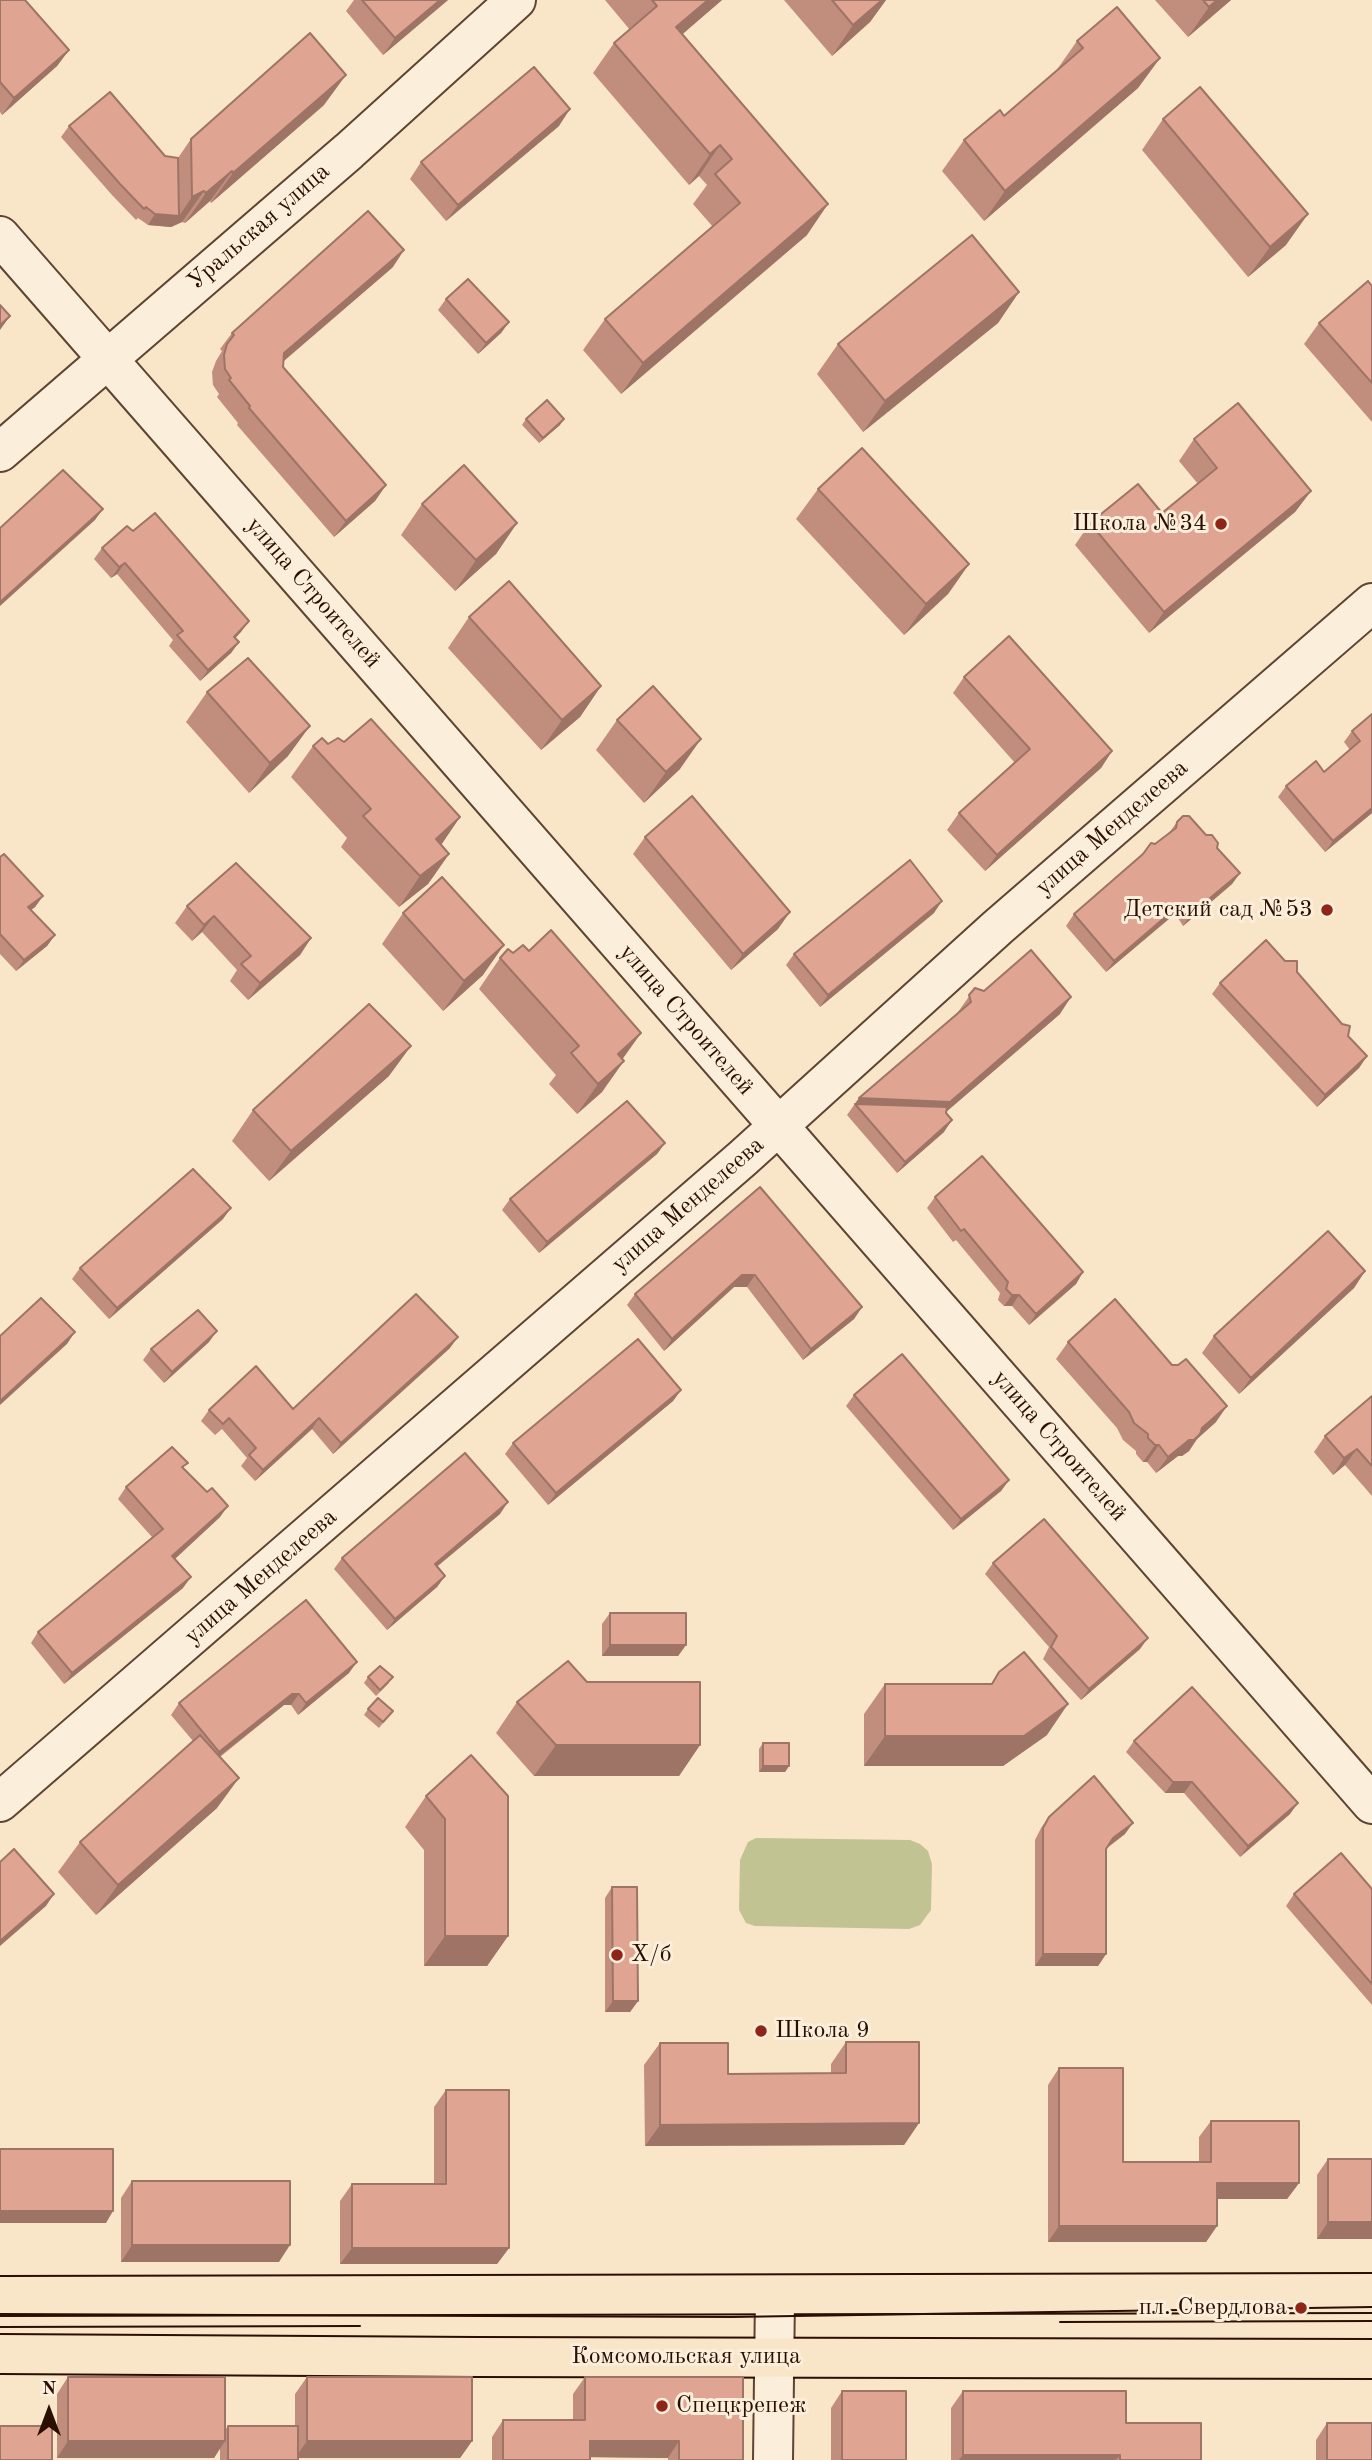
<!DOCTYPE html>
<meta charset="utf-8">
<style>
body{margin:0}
#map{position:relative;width:1372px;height:2460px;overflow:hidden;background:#f9e5c8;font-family:"Old Standard TT",serif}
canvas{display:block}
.north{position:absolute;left:14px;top:2376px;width:70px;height:70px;-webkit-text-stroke:5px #fbeedb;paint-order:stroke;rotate:0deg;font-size:19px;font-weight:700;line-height:28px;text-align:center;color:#2a0e00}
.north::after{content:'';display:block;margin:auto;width:24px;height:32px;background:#2a0e00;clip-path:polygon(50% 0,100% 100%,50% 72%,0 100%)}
</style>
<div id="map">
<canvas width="1372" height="2460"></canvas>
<div class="north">N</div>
</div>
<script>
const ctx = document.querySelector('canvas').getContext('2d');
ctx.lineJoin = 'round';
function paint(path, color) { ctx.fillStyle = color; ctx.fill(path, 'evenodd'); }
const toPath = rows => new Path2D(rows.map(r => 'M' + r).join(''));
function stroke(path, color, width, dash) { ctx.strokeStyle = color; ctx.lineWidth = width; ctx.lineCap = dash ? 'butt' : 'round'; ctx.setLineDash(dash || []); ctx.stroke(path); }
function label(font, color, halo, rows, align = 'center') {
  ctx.font = font + ' "Old Standard TT",serif'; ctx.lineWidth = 6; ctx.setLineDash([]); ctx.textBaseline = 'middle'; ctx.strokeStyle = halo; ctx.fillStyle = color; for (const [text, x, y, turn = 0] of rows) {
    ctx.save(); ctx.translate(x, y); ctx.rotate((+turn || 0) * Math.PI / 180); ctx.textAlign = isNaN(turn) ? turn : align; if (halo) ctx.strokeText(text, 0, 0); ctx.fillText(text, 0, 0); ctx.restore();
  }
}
const green = toPath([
 [756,1838,910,1840,920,1844,928,1851,932,1864,931,1910,920,1925,909,1929,755,1926,746,1923,739,1910,740,1860,748,1842]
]);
const minor = toPath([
 [0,236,1372,1804],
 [0,452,349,151,516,0],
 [0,1802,743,1158,998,927,1372,603],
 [773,2460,775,2295]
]);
const major = toPath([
 [0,2296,1372,2293],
 [0,2354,477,2357,1372,2359]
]);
const tram = toPath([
 [0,2314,731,2317,1372,2307],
 [1060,2322,1372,2321],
 [0,2327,360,2326]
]);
const wall = toPath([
 [0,0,69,50,57,66,2,115,0,112],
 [354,0,448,0,383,55,346,11],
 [605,0,722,0,682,34,807,235,621,394,583,350,605,319,713,227,693,204,707,185,699,176,689,185,593,73,614,43,630,30],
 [784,0,886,0,870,22,832,56],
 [1155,0,1231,0,1188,37],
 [1077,41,1160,58,1138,88,984,221,942,171,964,140,1004,116,1056,71],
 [324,105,211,203,210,201,185,223,182,222,171,227,148,225,138,218,136,220,112,195,61,137,69,126,165,156,178,158,191,139],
 [1163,119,1286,245,1248,277,1142,150],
 [559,126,446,221,410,179,421,162],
 [393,267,284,361,283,367,386,485,375,501,334,537,237,425,238,423,217,397,219,394,213,385,212,372,216,361,222,351,220,349,232,333],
 [1372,286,1372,422,1304,344,1319,323],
 [1019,292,998,323,863,432,817,374,838,344],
 [446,299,509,322,501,333,478,354,438,310],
 [526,419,560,425,539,443,522,425],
 [1194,439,1311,491,1295,512,1149,633,1075,545,1090,523,1162,513,1198,484,1179,461],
 [818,489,969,564,948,594,904,635,796,519],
 [422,504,517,523,496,554,455,591,401,535],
 [133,531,249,621,235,638,239,642,231,653,200,681,169,646,173,640,117,574,111,578,94,559,102,548],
 [469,617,601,686,580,717,541,750,448,648],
 [964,677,1112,751,1101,768,985,871,947,830,959,813,1015,763,953,693],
 [207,692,288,756,249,793,186,722],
 [1372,714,1372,813,1325,852,1278,797,1286,786,1324,772,1350,750,1344,742,1352,731],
 [617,720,680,769,644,803,596,750],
 [344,742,460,817,441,845,449,854,428,884,399,907,341,847,347,838,291,777,313,746],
 [1177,822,1217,848,1240,873,1232,884,1183,926,1178,918,1170,918,1106,972,1066,926,1074,914,1169,833],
 [645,837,778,929,731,970,633,854],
 [0,857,43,896,35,907,31,910,55,935,47,946,16,971,0,954],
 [187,906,311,938,300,955,248,1000,230,981,237,970,202,932,192,941,175,923],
 [403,913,483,975,443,1011,382,944],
 [934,913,820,1007,786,965,794,954],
 [529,951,641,1033,622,1059,602,1092,577,1114,549,1084,556,1075,479,989,500,958,513,953],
 [1285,961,1297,972,1342,1024,1348,1036,1367,1056,1359,1068,1317,1107,1212,994,1220,983],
 [975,988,1060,1014,946,1112,944,1132,897,1173,847,1115,859,1098,958,1013,958,1012],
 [389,1076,269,1181,232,1141,253,1110],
 [665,1143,657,1154,539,1253,502,1210,510,1199],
 [760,1187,862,1307,854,1319,803,1360,747,1287,734,1287,664,1351,627,1305,635,1294],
 [935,1197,1083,1272,1076,1284,1029,1325,1012,1306,1004,1306,998,1300,1000,1293,956,1240,953,1242,927,1208],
 [223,1219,109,1319,72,1279,80,1268],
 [1365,1271,1354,1288,1239,1394,1202,1353,1214,1336],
 [209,1342,164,1383,143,1360,151,1349],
 [1068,1342,1216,1422,1197,1439,1189,1451,1182,1456,1178,1456,1156,1473,1147,1462,1143,1462,1136,1454,1136,1451,1123,1440,1117,1428,1056,1359],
 [450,1348,333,1454,312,1429,255,1481,241,1466,247,1458,222,1429,215,1435,201,1421,209,1410,293,1409],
 [681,1390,673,1401,548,1505,505,1454,513,1443],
 [854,1395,1009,1480,1001,1491,953,1530,846,1406],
 [1372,1396,1372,1496,1345,1465,1333,1475,1314,1452,1325,1436],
 [184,1469,220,1517,175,1559,183,1588,64,1684,31,1643,38,1632,152,1537,118,1499,126,1487],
 [500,1514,437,1566,445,1576,437,1587,387,1630,334,1569,342,1558],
 [993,1563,1140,1649,1081,1700,1043,1659,1049,1647,985,1574],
 [610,1613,686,1645,678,1656,602,1656,602,1624],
 [999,1672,1047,1735,1003,1766,864,1766,864,1714,885,1684,991,1684],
 [349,1673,298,1715,291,1705,284,1705,220,1757,217,1808,96,1915,58,1872,80,1842,193,1741,171,1715,179,1703],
 [368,1677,389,1683,376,1696,364,1683],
 [587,1682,700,1745,679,1776,534,1776,496,1733,517,1702],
 [368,1709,393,1711,379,1728,364,1715],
 [1134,1741,1290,1814,1240,1857,1184,1793,1165,1793,1126,1752],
 [763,1743,789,1766,785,1772,759,1772,759,1749],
 [471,1755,508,1936,487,1966,424,1966,424,1850,405,1827,426,1796],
 [1049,1817,1125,1834,1106,1849,1106,1954,1098,1966,1035,1966,1035,1840,1041,1828],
 [612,1887,638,2001,630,2012,605,2012,605,1898],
 [1372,1889,1372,2005,1286,1906,1294,1894],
 [846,2042,919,2123,904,2145,645,2146,644,2065,660,2043,728,2074,831,2073,831,2064],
 [1059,2068,1123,2162,1199,2162,1199,2137,1211,2121,1299,2183,1287,2199,1217,2199,1217,2226,1206,2242,1048,2242,1048,2085],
 [446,2090,509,2248,497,2264,340,2264,340,2201,352,2184,434,2184,434,2107],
 [1328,2159,1372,2239,1317,2239,1317,2175],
 [132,2181,279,2262,121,2262,121,2198],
 [68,2377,225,2430,228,2426,295,2426,295,2394,307,2377,472,2441,460,2458,298,2458,298,2460,220,2460,220,2448,214,2458,57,2458,57,2394],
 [585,2377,743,2460,668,2460,668,2458,590,2457,590,2460,492,2460,492,2437,503,2420,573,2420,573,2394],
 [842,2391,906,2460,831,2460,831,2408],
 [963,2391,1126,2423,1201,2460,951,2460,951,2408],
 [1327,2423,1372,2460,1316,2460,1316,2440]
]);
const shadedWall = toPath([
 [440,0,448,0,383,55,395,38],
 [708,0,722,0,655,58,676,27],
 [882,0,886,0,870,22,832,56,853,25],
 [1217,0,1231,0,1188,37,1209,7],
 [69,50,57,66,2,115,14,98],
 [1160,58,1138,88,984,221,1005,191],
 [346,75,324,105,211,203,233,173],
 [570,109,559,126,446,221,458,205],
 [720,145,699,176,689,185,710,154],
 [232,171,210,201,185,223,206,193],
 [204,191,182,222,171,227,148,225,155,214,179,216,192,197],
 [828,204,807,235,621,394,643,363],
 [1308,214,1286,245,1248,277,1270,247],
 [404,250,393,267,273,370,284,353],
 [1019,292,998,323,863,432,885,401],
 [10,316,0,330,0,325],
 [509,322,501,333,478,354,486,343],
 [564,419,560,425,539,443,543,438],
 [386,485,375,501,334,537,346,521],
 [1311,491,1295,512,1149,633,1164,612],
 [103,509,95,520,0,606,0,602],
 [517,523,496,554,455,591,476,560],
 [125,563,117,574,111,578,119,567],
 [969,564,948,594,904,635,926,604],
 [249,621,241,632,226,648,234,637],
 [239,642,231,653,200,681,208,670],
 [601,686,580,717,541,750,562,720],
 [310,726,288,756,249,793,270,763],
 [701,739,680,769,644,803,666,772],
 [1112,751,1101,768,985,871,997,855],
 [1372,808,1372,813,1325,852,1333,841],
 [460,817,439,848,436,839],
 [449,854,428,884,399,907,420,876],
 [1240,873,1232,884,1183,926,1191,914],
 [43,896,35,907,20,918,28,907],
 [942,901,934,913,820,1007,828,995],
 [1178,906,1186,906,1178,918,1170,918,1106,972,1114,961],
 [790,912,778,929,731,970,743,954],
 [214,916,202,932,192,941,204,925],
 [55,935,47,946,16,971,24,960],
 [311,938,300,955,248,1000,260,983],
 [504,945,483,975,443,1011,464,981],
 [1071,997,1060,1014,939,1118,855,1104,859,1098],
 [641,1033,619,1064,597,1084,618,1054],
 [411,1046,389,1076,269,1181,291,1151],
 [1367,1056,1359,1068,1317,1107,1325,1095],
 [624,1061,602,1092,577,1114,598,1084],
 [952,1120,944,1132,897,1173,905,1162],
 [665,1143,657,1154,539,1253,547,1242],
 [231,1208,223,1219,109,1319,117,1308],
 [1365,1271,1354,1288,1239,1394,1251,1378],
 [1083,1272,1076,1284,1029,1325,1036,1314],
 [742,1275,755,1275,747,1287,734,1287,664,1351,672,1339],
 [1012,1295,1019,1295,1012,1306,1004,1306],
 [862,1307,854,1319,803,1360,811,1349],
 [217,1331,209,1342,164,1383,172,1372],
 [75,1332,67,1344,0,1405,0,1401],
 [458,1337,450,1348,333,1454,341,1443],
 [681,1390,673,1401,548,1505,556,1493],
 [1227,1406,1216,1422,1197,1439,1189,1451,1182,1456,1178,1456,1156,1473,1168,1457],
 [319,1418,312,1429,255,1481,263,1470],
 [1155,1445,1159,1445,1147,1462,1143,1462],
 [1357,1449,1345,1465,1333,1475,1344,1458],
 [1009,1480,1001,1491,953,1530,961,1519],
 [508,1502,500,1514,427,1575,435,1564],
 [228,1506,220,1517,165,1568,172,1556],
 [445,1576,437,1587,387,1630,395,1619],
 [191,1577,183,1588,64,1684,72,1673],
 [1148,1638,1140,1649,1081,1700,1089,1689],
 [610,1645,686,1645,678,1656,602,1656],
 [357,1662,349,1673,298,1715,306,1703],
 [292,1694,299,1694,291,1705,284,1705,211,1763,219,1752],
 [1068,1704,1047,1735,1003,1766,864,1766,885,1736],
 [556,1745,700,1745,679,1776,534,1776],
 [763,1766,789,1766,785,1772,759,1772],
 [239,1778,217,1808,96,1915,118,1885],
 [1173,1782,1192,1782,1184,1793,1165,1793],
 [1298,1803,1290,1814,1240,1857,1248,1846],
 [1133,1823,1125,1834,1105,1849,1113,1838],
 [54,1894,46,1906,0,1946,0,1941],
 [445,1936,508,1936,487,1966,424,1966],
 [1043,1954,1106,1954,1098,1966,1035,1966],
 [613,2001,638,2001,630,2012,605,2012],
 [919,2123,904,2145,645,2146,660,2125],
 [1217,2183,1299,2183,1287,2199,1206,2199],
 [0,2211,113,2211,106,2223,0,2223],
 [1328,2222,1372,2222,1372,2239,1317,2239],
 [1059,2226,1217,2226,1206,2242,1048,2242],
 [132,2245,290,2245,279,2262,121,2262],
 [352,2248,509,2248,497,2264,340,2264],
 [68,2441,225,2441,214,2458,57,2458],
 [307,2441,472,2441,460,2458,295,2458],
 [590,2441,679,2441,668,2458,578,2457],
 [963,2455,1120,2455,1116,2460,959,2460]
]);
const building = toPath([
 [0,0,25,0,69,50,14,98,0,82,0,0],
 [362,0,440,0,395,38,362,0],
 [652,0,708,0,676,27,828,204,643,363,605,319,740,203,715,174,732,159,720,145,710,154,614,43,657,6,652,0],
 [832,0,882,0,853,25,832,0],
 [1203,0,1217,0,1209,7,1203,0],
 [1117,7,1160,58,1005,191,964,140,1000,110,1004,116,1083,48,1077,41,1117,7],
 [310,33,346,75,233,173,232,171,206,193,204,191,192,197,191,139,310,33],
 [534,67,570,109,458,205,421,162,534,67],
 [1200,87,1308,214,1270,247,1163,119,1200,87],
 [110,92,165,156,178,158,179,216,155,214,146,207,144,209,120,184,69,126,110,92],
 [368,211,404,250,284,353,283,367,386,485,346,521,249,408,250,406,229,380,231,378,225,369,224,355,227,344,234,335,232,333,368,211],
 [972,235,1019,292,885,401,838,344,972,235],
 [468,279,509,322,486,343,446,299,468,279],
 [1368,281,1372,286,1372,383,1319,323,1368,281],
 [0,305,10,316,0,325,0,305],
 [547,400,564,419,543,438,526,419,547,400],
 [1238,403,1311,491,1164,612,1090,523,1138,484,1162,513,1217,468,1194,439,1238,403],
 [862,448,969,564,926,604,818,489,862,448],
 [464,465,517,523,476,560,422,504,464,465],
 [63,470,103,509,0,602,0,528,63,470],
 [155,513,249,621,234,637,239,642,208,670,177,635,183,631,125,563,119,567,102,548,127,526,133,531,155,513],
 [509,581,601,686,562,720,469,617,509,581],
 [1009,636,1112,751,997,855,959,813,1030,749,964,677,1009,636],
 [248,658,310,726,270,763,207,692,248,658],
 [653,686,701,739,666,772,617,720,653,686],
 [1372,714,1372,808,1333,841,1286,786,1316,761,1324,772,1360,741,1352,731,1372,714],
 [371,719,460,817,436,839,449,854,420,876,363,816,371,809,313,746,322,738,328,744,338,738,344,742,371,719],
 [692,796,790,912,743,954,645,837,692,796],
 [1183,816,1189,816,1206,835,1212,835,1218,843,1217,848,1240,873,1191,914,1186,906,1178,906,1114,961,1074,914,1143,854,1151,843,1155,844,1176,828,1177,822,1183,816],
 [4,854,43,896,28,907,55,935,24,960,0,934,0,857,4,854],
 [910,860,942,901,828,995,794,954,910,860],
 [236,863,311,938,260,983,241,964,251,956,214,916,204,925,187,906,236,863],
 [442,877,504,945,464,981,403,913,442,877],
 [551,930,641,1033,618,1054,624,1061,598,1084,571,1053,579,1046,500,958,508,949,513,953,523,945,529,951,551,930],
 [1266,940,1285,961,1297,961,1297,972,1342,1024,1350,1026,1348,1036,1367,1056,1325,1095,1220,983,1266,940],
 [1031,950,1071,997,950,1102,859,1098,971,1002,969,995,975,988,984,991,1031,950],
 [369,1004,411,1046,291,1151,253,1110,369,1004],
 [627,1101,665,1143,547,1242,510,1199,627,1101],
 [855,1104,947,1107,946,1113,952,1120,905,1162,855,1104],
 [982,1156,1083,1272,1036,1314,1019,1295,1012,1295,1006,1289,1008,1282,964,1229,961,1231,935,1197,982,1156],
 [193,1169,231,1208,117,1308,80,1268,193,1169],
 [760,1187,862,1307,811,1349,755,1275,742,1275,672,1339,635,1294,760,1187],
 [1328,1231,1365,1271,1251,1378,1214,1336,1328,1231],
 [416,1294,458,1337,341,1443,319,1418,263,1470,249,1455,256,1448,229,1418,223,1424,209,1410,256,1366,293,1409,416,1294],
 [41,1298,75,1332,0,1401,0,1336,41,1298],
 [1115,1299,1172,1365,1178,1365,1186,1359,1227,1406,1202,1428,1200,1434,1194,1440,1189,1440,1168,1457,1159,1445,1155,1445,1148,1438,1148,1434,1134,1423,1129,1412,1068,1342,1115,1299],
 [198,1310,217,1331,172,1372,151,1349,198,1310],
 [638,1339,681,1390,556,1493,513,1443,638,1339],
 [902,1354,1009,1480,961,1519,854,1395,902,1354],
 [1372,1396,1372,1466,1357,1449,1344,1458,1325,1436,1372,1396],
 [172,1447,188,1463,182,1467,207,1492,212,1488,228,1506,172,1556,191,1577,72,1673,38,1632,163,1529,126,1487,172,1447],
 [465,1453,508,1502,435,1564,445,1576,395,1619,342,1558,465,1453],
 [1044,1519,1148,1638,1089,1689,1051,1647,1057,1636,993,1563,1044,1519],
 [306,1600,357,1662,306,1703,299,1694,292,1694,219,1752,179,1703,306,1600],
 [610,1613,686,1613,686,1645,610,1645,610,1613],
 [1024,1652,1068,1704,1024,1736,885,1736,885,1684,992,1684,999,1672,1024,1652],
 [568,1661,587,1682,700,1682,700,1745,556,1745,517,1702,568,1661],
 [380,1666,393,1677,380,1690,368,1677,380,1666],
 [1192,1687,1298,1803,1248,1846,1192,1782,1173,1782,1134,1741,1192,1687],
 [378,1698,393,1711,383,1722,368,1709,378,1698],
 [200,1735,239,1778,118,1885,80,1842,200,1735],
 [763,1743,789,1743,789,1766,763,1766,763,1743],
 [471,1755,508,1796,508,1936,445,1936,445,1819,426,1796,471,1755],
 [1094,1776,1133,1823,1113,1838,1106,1849,1106,1954,1043,1954,1043,1828,1049,1817,1094,1776],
 [14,1849,54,1894,0,1941,0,1862,14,1849],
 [1341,1853,1372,1889,1372,1984,1294,1894,1341,1853],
 [612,1887,637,1887,638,2001,613,2001,612,1887],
 [846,2042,919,2042,919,2123,660,2125,660,2043,728,2043,728,2074,846,2073,846,2042],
 [1059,2068,1123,2068,1123,2162,1211,2162,1211,2121,1299,2121,1299,2183,1217,2183,1217,2226,1059,2226,1059,2068],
 [446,2090,509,2090,509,2248,352,2248,352,2184,446,2184,446,2090],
 [0,2149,113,2149,113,2211,0,2211,0,2149],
 [1328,2159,1372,2159,1372,2222,1328,2222,1328,2159],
 [132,2181,290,2181,290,2245,132,2245,132,2181],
 [68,2377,225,2377,225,2441,68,2441,68,2377],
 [307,2377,472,2377,472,2441,307,2441,307,2377],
 [585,2377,743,2377,743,2460,679,2460,679,2441,590,2441,590,2460,503,2460,503,2420,585,2420,585,2377],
 [842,2391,906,2391,906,2460,842,2460,842,2391],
 [963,2391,1126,2391,1126,2423,1201,2423,1201,2460,1120,2460,1120,2455,963,2455,963,2391],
 [1327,2423,1372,2423,1372,2460,1327,2460,1327,2423],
 [0,2426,52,2426,52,2460,0,2460,0,2426],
 [228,2426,298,2426,298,2460,228,2460,228,2426]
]);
const markers = [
 [1221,524,7,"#8f2418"],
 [1327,910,7,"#8f2418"],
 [617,1955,7,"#8f2418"],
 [761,2031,7,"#8f2418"],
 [1301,2308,7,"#8f2418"],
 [662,2406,7,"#8f2418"]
];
const streetNames = [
 ["Уральская улица",259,227,-41],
 ["улица Строителей",313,593,49],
 ["улица Менделеева",1112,828,-41],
 ["улица Строителей",686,1020,49],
 ["улица Менделеева",688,1205,-41],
 ["улица Строителей",1059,1446,49],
 ["улица Менделеева",261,1577,-41],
 ["Комсомольская улица",686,2357]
];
const poiNames = [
 ["Школа №34",1207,524],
 ["Детский сад №53",1313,910],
 ["Х/б",631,1955,"left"],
 ["Школа 9",775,2031,"left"],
 ["пл. Свердлова",1287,2308],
 ["Спецкрепеж",676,2406,"left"]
];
paint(green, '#c2c393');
stroke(minor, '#5e4432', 42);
stroke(major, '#2a0e00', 42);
stroke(minor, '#fbeedb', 38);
stroke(major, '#f9e5c8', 38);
stroke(tram, '#2a0e00', 2);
paint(wall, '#c18e7e');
paint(shadedWall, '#9d7466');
paint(building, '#e0a592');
stroke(building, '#9d7466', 2);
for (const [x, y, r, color] of markers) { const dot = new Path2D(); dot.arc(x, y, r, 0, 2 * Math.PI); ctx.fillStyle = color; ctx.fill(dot); stroke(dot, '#fbeedb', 2.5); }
label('24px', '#2a0e00', '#fbeedb', streetNames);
label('24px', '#2a0e00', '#fbeedb', poiNames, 'right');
</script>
